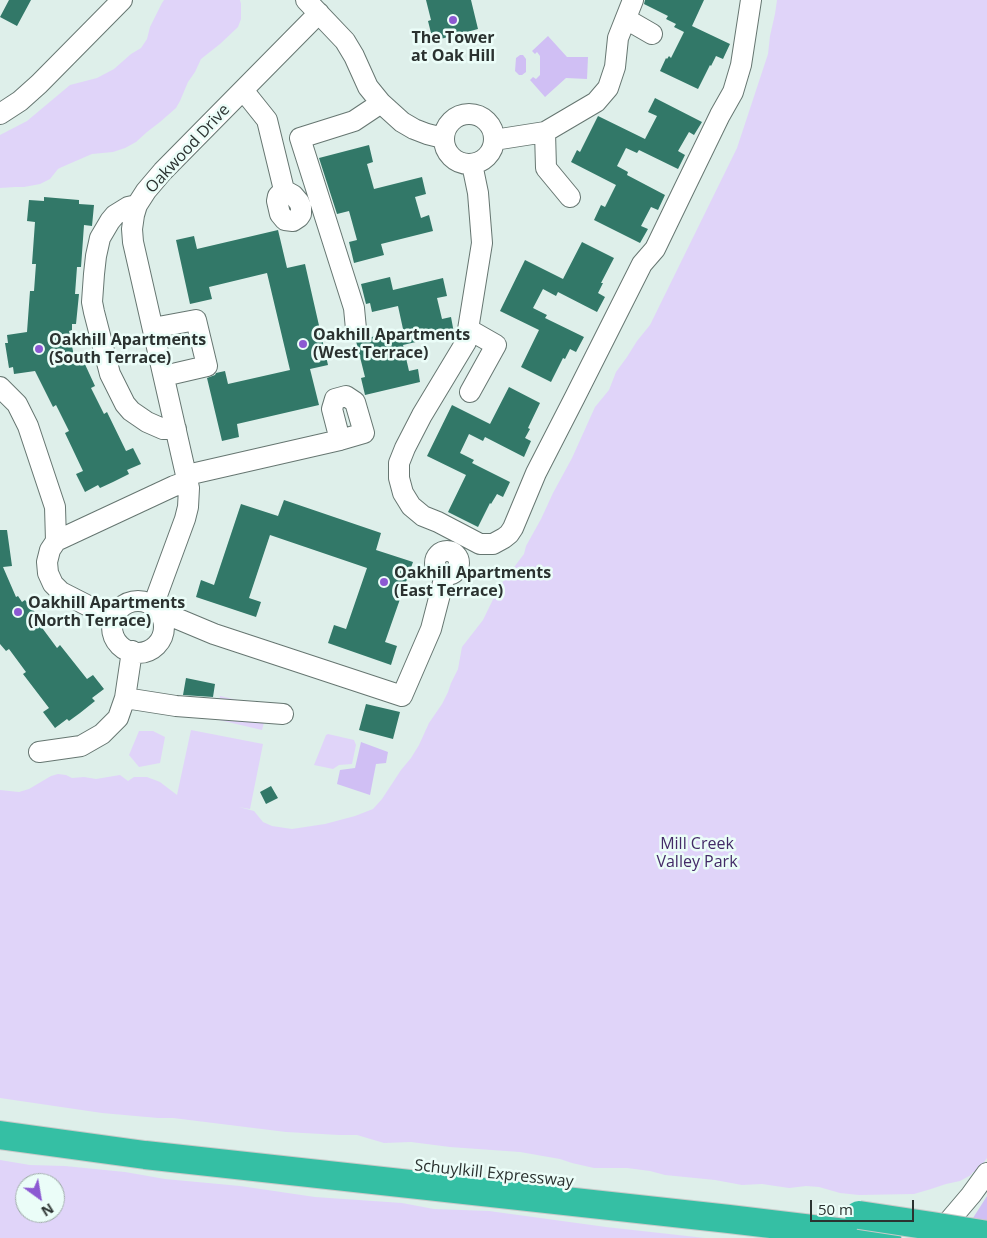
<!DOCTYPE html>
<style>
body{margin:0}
#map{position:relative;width:987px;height:1238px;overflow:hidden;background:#deefea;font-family:"Open Sans",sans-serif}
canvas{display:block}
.north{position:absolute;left:15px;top:1173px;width:50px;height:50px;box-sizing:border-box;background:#ebfdf8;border:1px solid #9eaca8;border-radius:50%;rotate:148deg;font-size:14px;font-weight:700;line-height:20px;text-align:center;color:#2b3230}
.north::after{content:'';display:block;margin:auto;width:18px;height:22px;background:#8c59d2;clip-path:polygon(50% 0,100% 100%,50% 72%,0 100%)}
.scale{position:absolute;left:810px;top:1200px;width:104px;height:22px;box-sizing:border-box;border:2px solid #2b3230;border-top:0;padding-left:6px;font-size:15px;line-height:18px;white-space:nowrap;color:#2b3230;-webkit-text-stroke:4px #ebfdf8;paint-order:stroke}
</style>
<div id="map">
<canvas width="987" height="1238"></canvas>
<div class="north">N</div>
<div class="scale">50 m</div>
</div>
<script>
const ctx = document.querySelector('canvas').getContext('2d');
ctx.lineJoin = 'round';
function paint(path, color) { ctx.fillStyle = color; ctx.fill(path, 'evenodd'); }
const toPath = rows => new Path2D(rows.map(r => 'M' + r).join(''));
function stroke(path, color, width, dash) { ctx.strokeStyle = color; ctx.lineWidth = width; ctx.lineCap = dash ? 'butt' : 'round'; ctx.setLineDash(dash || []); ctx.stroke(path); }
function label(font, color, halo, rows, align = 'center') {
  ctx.font = font + ' "Open Sans",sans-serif'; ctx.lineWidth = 5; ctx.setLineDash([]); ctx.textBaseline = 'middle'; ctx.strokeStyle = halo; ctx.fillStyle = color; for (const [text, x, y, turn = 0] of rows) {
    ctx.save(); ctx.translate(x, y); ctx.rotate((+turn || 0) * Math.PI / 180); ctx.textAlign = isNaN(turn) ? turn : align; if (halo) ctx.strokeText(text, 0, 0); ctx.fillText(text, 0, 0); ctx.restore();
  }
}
const green = toPath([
 [164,0,240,0,241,4,241,19,238,27,220,44,201,59,195,72,188,82,180,101,176,108,160,122,147,132,136,142,125,148,113,152,92,154,85,157,62,167,58,169,50,179,40,184,24,187,15,187,0,188,0,135,27,121,70,85,97,78,114,69,131,54,141,48,147,39,150,27,162,3],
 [777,0,987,0,987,1158,977,1172,973,1172,971,1175,960,1181,946,1184,931,1189,914,1194,859,1195,840,1193,819,1187,806,1186,789,1188,762,1184,742,1185,715,1180,665,1175,650,1171,627,1168,594,1168,572,1163,560,1159,520,1152,450,1147,411,1142,384,1143,357,1135,339,1135,286,1132,173,1118,158,1118,102,1113,0,1098,0,790,19,792,29,789,51,776,58,774,66,775,72,778,84,777,96,779,120,775,128,781,134,777,147,777,160,782,177,795,191,730,263,744,250,809,239,807,254,811,263,822,272,826,292,829,325,824,355,816,373,809,382,799,401,770,411,758,419,745,429,723,442,704,448,692,451,683,458,669,462,647,483,620,499,587,524,554,526,546,541,519,553,493,572,458,595,407,609,390,616,372,627,357,637,341,650,325,737,148,768,54,770,36,775,14],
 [220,696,268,707,262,730,215,719],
 [139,731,153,731,165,737,160,763,139,767,129,755],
 [328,734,354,740,356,745,352,764,339,765,333,769,314,765,326,735],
 [0,1160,30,1165,65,1166,125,1172,165,1179,240,1186,315,1197,402,1203,434,1209,489,1211,606,1227,705,1238,0,1238],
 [25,1183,55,1183,55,1213,25,1213]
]);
const water = toPath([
 [548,36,567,57,588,57,587,79,566,78,545,97,530,80,533,77,536,79,540,75,540,56,537,52,535,54,532,51],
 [520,55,523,55,526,59,526,72,522,75,519,75,515,71,516,58],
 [361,742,388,752,386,763,376,764,370,795,337,784,340,770,355,768],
 [987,1196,987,1238,966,1229]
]);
const building = toPath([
 [9,0,31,0,17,26,0,17],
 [426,0,471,0,478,29,433,41,428,21,431,20],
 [645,0,704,0,692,26,730,44,723,59,716,56,711,66,710,65,698,89,660,71,666,58,667,59,669,56,671,58,684,32,674,27,676,24,666,19,668,16,644,4],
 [655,98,702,122,694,135,689,132,678,151,685,155,678,169,639,150,637,153,626,148,617,166,628,172,627,175,665,195,658,210,651,207,641,226,648,229,640,243,594,220,601,205,605,207,616,185,571,162,577,150,580,152,598,116,645,139,657,116,648,112],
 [369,145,373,162,367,164,374,189,422,177,426,194,415,197,421,218,429,215,433,231,381,244,384,255,354,263,349,242,357,240,349,211,337,214,319,158],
 [44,197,79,200,79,204,94,205,92,226,84,225,81,267,77,267,75,294,79,294,76,324,72,324,72,330,69,331,74,356,76,355,80,362,83,360,95,386,91,388,104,414,107,412,126,451,133,448,141,464,127,470,129,474,113,482,100,488,98,485,85,492,76,474,83,471,65,433,69,431,56,405,53,407,35,371,14,374,13,367,9,368,5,343,8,343,7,335,27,332,30,291,34,291,36,264,32,264,35,222,27,221,29,200,44,201],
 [278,230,287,268,305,264,328,365,310,369,319,405,237,424,239,437,222,441,207,378,215,375,216,373,225,371,228,384,290,370,267,273,209,287,212,299,190,304,176,240,194,236,197,249],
 [582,242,614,258,601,283,603,283,598,293,605,297,597,312,558,292,556,296,543,289,533,308,547,315,545,318,584,337,576,352,570,349,565,359,563,358,551,382,521,367,539,330,500,311,525,260,563,279],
 [390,277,393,290,443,278,447,296,437,298,442,319,451,317,454,333,403,345,409,371,418,369,420,382,365,395,361,378,365,377,356,341,403,329,398,306,372,312,370,303,366,304,361,284],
 [509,387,540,403,528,428,530,429,525,438,531,441,524,457,485,437,483,441,469,434,460,453,474,460,472,463,510,482,503,497,497,494,491,504,490,503,478,527,448,512,466,475,427,456,452,405,490,424],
 [284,500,381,533,376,550,413,562,385,642,397,646,391,665,328,643,334,625,346,629,367,568,270,535,249,598,261,602,256,617,196,597,201,580,214,585,241,504,278,516],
 [0,530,7,530,12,566,3,567,16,597,18,596,22,602,25,600,43,622,40,625,57,648,60,645,87,679,93,675,104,689,92,698,95,701,80,713,69,721,67,719,55,728,43,712,49,708,23,674,26,672,9,649,6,651,0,644],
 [186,678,215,684,213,697,183,695],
 [366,704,400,712,393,739,359,730],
 [271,786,278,798,266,804,260,792]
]);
const minor = toPath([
 [306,0,345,41,354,56,368,87,381,103,402,122,414,129,427,134,443,138],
 [626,19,652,34],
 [243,90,267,120,284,190,293,195,299,202,301,207,301,214,299,217,293,221,285,220,280,214,277,201,278,196,284,190],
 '444 139a25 25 0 1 1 50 0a25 25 0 1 1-50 0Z',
 [0,114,20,101,39,84,122,0],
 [494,140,545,132],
 [472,164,478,193,482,243,466,342,422,415,405,448,399,463,399,478,403,493,411,506,423,516,438,522,480,544,493,544,504,538,509,534,513,528,536,473,575,397,642,264,655,249,684,189,720,115,733,92,741,65,751,0],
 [570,197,546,168,545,132,596,102,608,88,615,67,618,38,633,0],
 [137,205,128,207,115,215,110,221,100,238,96,256,94,274,92,302,94,312,110,374,125,404,131,411,147,422,163,429,176,429],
 [153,328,196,320,207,366,164,376],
 [356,329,354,308,300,138,354,121,381,103],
 [468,329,496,345,470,392],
 [0,387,17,404,28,426,55,507,56,541],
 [187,475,340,440,364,433,355,402,346,396,335,399,332,409,340,440],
 '435 563a12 12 0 1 1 24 0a12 12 0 1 1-24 0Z',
 '112 627a26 26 0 1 1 52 0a26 26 0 1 1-52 0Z',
 [153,606,185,519,188,507,189,488,133,242,132,229,134,215,137,205,146,191,163,171,319,13],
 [159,611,214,634,402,696,431,629,445,575],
 [114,619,61,592,53,584,48,573,47,562,50,550,56,541,174,486,188,481],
 [125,698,176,706,283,714],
 [39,752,81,746,102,734,118,718,125,698,132,651],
 [937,1235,971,1195,987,1173]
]);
const highway = toPath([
 [0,1135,145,1155,729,1219,887,1238]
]);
const highwayBridge = toPath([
 [859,1215,932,1226,987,1235]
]);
const markers = [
 [453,20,5,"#8c59d2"],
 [303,344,5,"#8c59d2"],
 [39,349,5,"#8c59d2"],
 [384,582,5,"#8c59d2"],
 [18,612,5,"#8c59d2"]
];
const poiNames = [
 ["The Tower",453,38,"center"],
 ["at Oak Hill",453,56,"center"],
 ["Oakhill Apartments",313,335],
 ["(West Terrace)",313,353],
 ["Oakhill Apartments",49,340],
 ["(South Terrace)",49,358],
 ["Oakhill Apartments",394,573],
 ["(East Terrace)",394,591],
 ["Oakhill Apartments",28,603],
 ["(North Terrace)",28,621]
];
const streetNames = [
 ["Oakwood Drive",188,149,-47],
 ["Schuylkill Expressway",494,1174,6]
];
const parkNames = [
 ["Mill Creek",697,844],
 ["Valley Park",697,862]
];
paint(green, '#e0d4f9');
paint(water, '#d0bff4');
paint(building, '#327868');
stroke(minor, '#667671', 22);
stroke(highway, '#c8cac9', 30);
stroke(minor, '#fff', 20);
stroke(highway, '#35bfa4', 28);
stroke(highwayBridge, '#c8cac9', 30, []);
stroke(highwayBridge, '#35bfa4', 28);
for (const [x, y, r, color] of markers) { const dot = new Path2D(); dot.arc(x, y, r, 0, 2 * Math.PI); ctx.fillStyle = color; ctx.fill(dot); stroke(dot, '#ebfdf8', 2); }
label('bold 16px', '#2b3230', '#ebfdf8', poiNames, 'left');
label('16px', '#2b3230', '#ebfdf8', streetNames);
label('16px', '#432a67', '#ebfdf8', parkNames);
</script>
